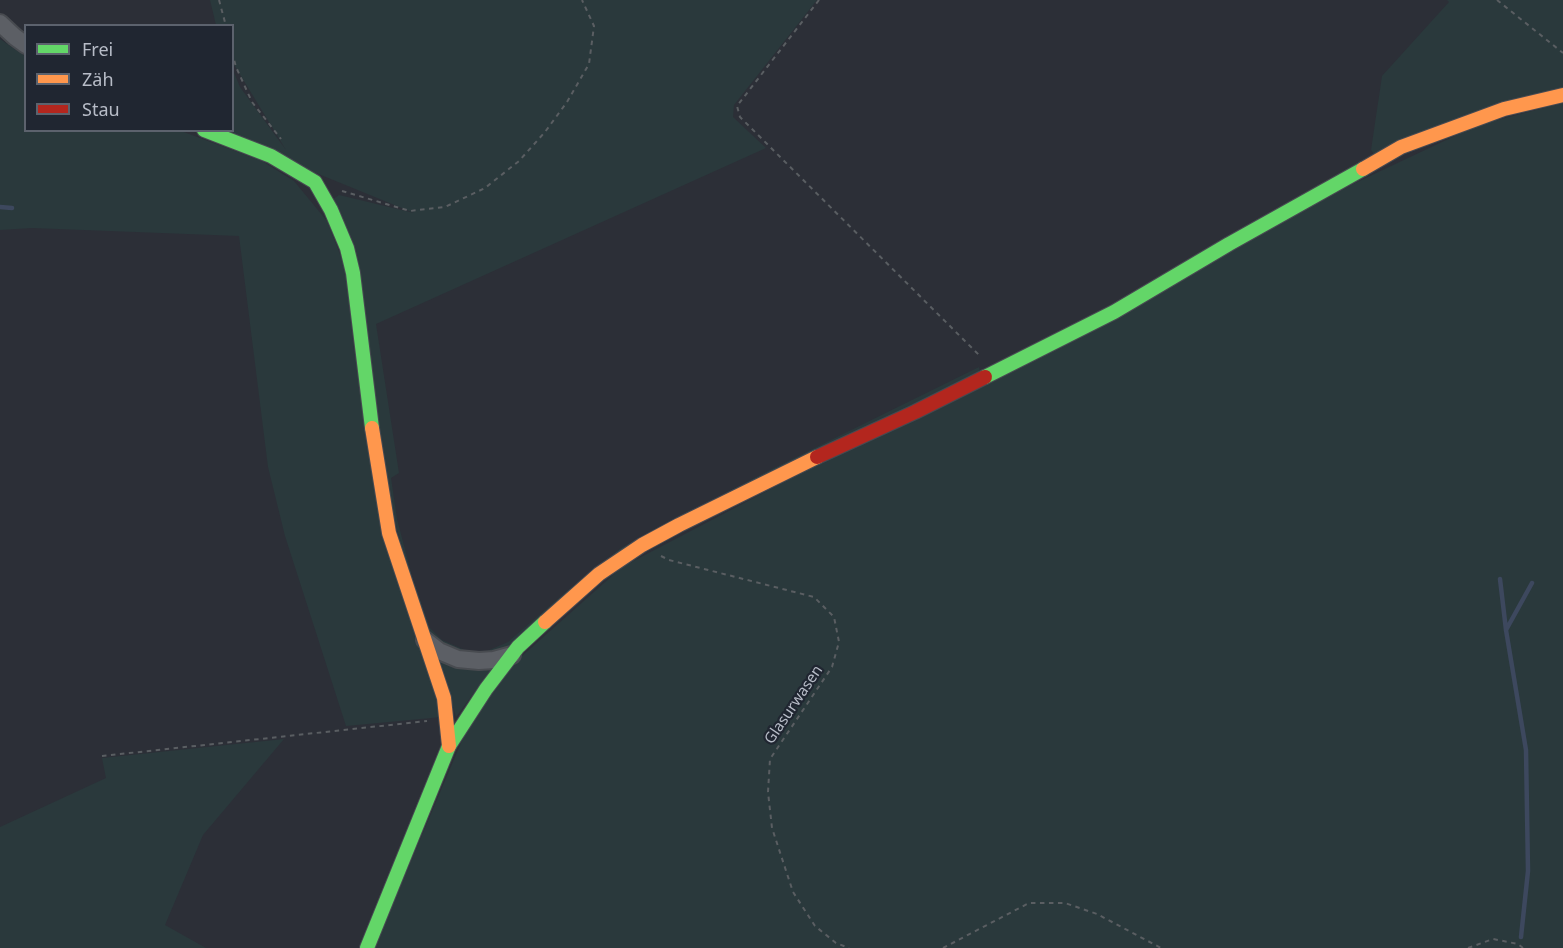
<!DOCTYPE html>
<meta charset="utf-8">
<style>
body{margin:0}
#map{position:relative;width:1563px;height:948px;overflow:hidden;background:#2c2f37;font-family:"Noto Sans",sans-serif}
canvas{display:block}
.legend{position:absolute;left:24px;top:24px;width:210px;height:108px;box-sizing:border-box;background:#202631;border:2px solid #5c626d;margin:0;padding:8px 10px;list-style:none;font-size:18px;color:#b7bcc7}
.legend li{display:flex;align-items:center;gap:12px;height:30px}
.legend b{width:30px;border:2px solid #5c626d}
</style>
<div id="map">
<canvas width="1563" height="948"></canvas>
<ul class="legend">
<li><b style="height:8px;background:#63d668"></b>Frei</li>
<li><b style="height:8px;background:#ff974d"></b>Zäh</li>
<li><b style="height:8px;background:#b3261e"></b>Stau</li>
</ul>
</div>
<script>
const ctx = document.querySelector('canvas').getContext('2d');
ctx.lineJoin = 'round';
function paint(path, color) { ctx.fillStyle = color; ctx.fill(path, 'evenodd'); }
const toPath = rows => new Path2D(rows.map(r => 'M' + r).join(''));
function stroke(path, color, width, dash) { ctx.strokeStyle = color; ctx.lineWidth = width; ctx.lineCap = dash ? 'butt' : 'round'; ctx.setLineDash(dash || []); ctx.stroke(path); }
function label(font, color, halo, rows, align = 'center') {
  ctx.font = font + ' "Noto Sans",sans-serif'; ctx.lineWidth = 4.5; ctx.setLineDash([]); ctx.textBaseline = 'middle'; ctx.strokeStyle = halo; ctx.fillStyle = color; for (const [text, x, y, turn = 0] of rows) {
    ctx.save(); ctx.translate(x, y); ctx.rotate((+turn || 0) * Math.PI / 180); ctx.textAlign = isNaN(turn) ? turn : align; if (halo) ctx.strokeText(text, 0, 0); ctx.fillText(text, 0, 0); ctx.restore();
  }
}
const green = toPath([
 [210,0,817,0,734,105,733,117,766,148,376,324,399,473,391,478,397,519,412,576,430,628,442,640,467,651,487,651,508,642,567,591,621,548,766,472,979,367,980,373,658,532,613,559,569,593,514,645,496,655,469,657,453,653,434,640,425,627,397,543,385,479,367,340,355,265,332,200,339,195,414,213,294,164,221,131,232,130,233,70,240,87,286,150,233,63,232,26,216,25],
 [1447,0,1563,0,1563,90,1374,154,1371,150,1382,76,1449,2],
 [0,39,25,56,26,130,181,131,262,161,294,181,327,221,345,267,354,350,442,717,346,726,285,536,268,467,239,236,32,228,0,230],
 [1563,103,1563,948,374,948,472,717,513,664,622,567,1353,184,1478,125],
 [439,660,466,668,491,670,456,717],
 [284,739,203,835,165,925,206,948,0,948,0,827,106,778,102,758]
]);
const stream = toPath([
 [0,207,12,208],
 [1500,579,1506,630,1526,750,1528,871,1521,937],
 [1506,630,1532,583]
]);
const path = toPath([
 [219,0,226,26],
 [819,0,737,106,740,117,981,357],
 [1497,0,1563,53],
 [232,52,236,67,252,102,281,139],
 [342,191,410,211,445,207,485,188,519,161,545,132,567,102,589,64,594,26,582,0],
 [661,556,669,560,814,597,834,617,839,642,832,667,770,759,768,792,772,828,793,892,815,926,836,943,849,948],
 [102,756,427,721],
 [943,948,1029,903,1065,903,1097,914,1161,948],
 [1468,948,1493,939,1518,944,1523,948]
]);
const street = toPath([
 [0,23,15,37,26,45],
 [425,640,439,651,458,659,479,661,494,660,512,655]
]);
const fast = toPath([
 [204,130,271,156,315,182,331,210,347,248,353,273,372,428],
 [985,377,1114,312,1229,244,1363,169],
 [367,948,449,746,486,689,518,647,545,622]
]);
const slow = toPath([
 [1363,169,1401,147,1504,109,1563,95],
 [372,428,389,533,444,698,449,746],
 [545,622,599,574,642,545,679,525,817,457]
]);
const jam = toPath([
 [817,457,915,412,985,377]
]);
const streetNames = [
 ["Glasurwasen",794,705,-56]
];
paint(green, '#2a393c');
stroke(stream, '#3d485e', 4.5);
stroke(street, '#484b50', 20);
stroke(fast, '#474a51', 16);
stroke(slow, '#474a51', 16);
stroke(jam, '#474a51', 16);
stroke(path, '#5a5e62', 2, [4.5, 4.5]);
stroke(street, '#5c5f65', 16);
stroke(fast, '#63d668', 14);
stroke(slow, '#ff974d', 14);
stroke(jam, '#b3261e', 14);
label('15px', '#b7bcc7', '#202631', streetNames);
</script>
